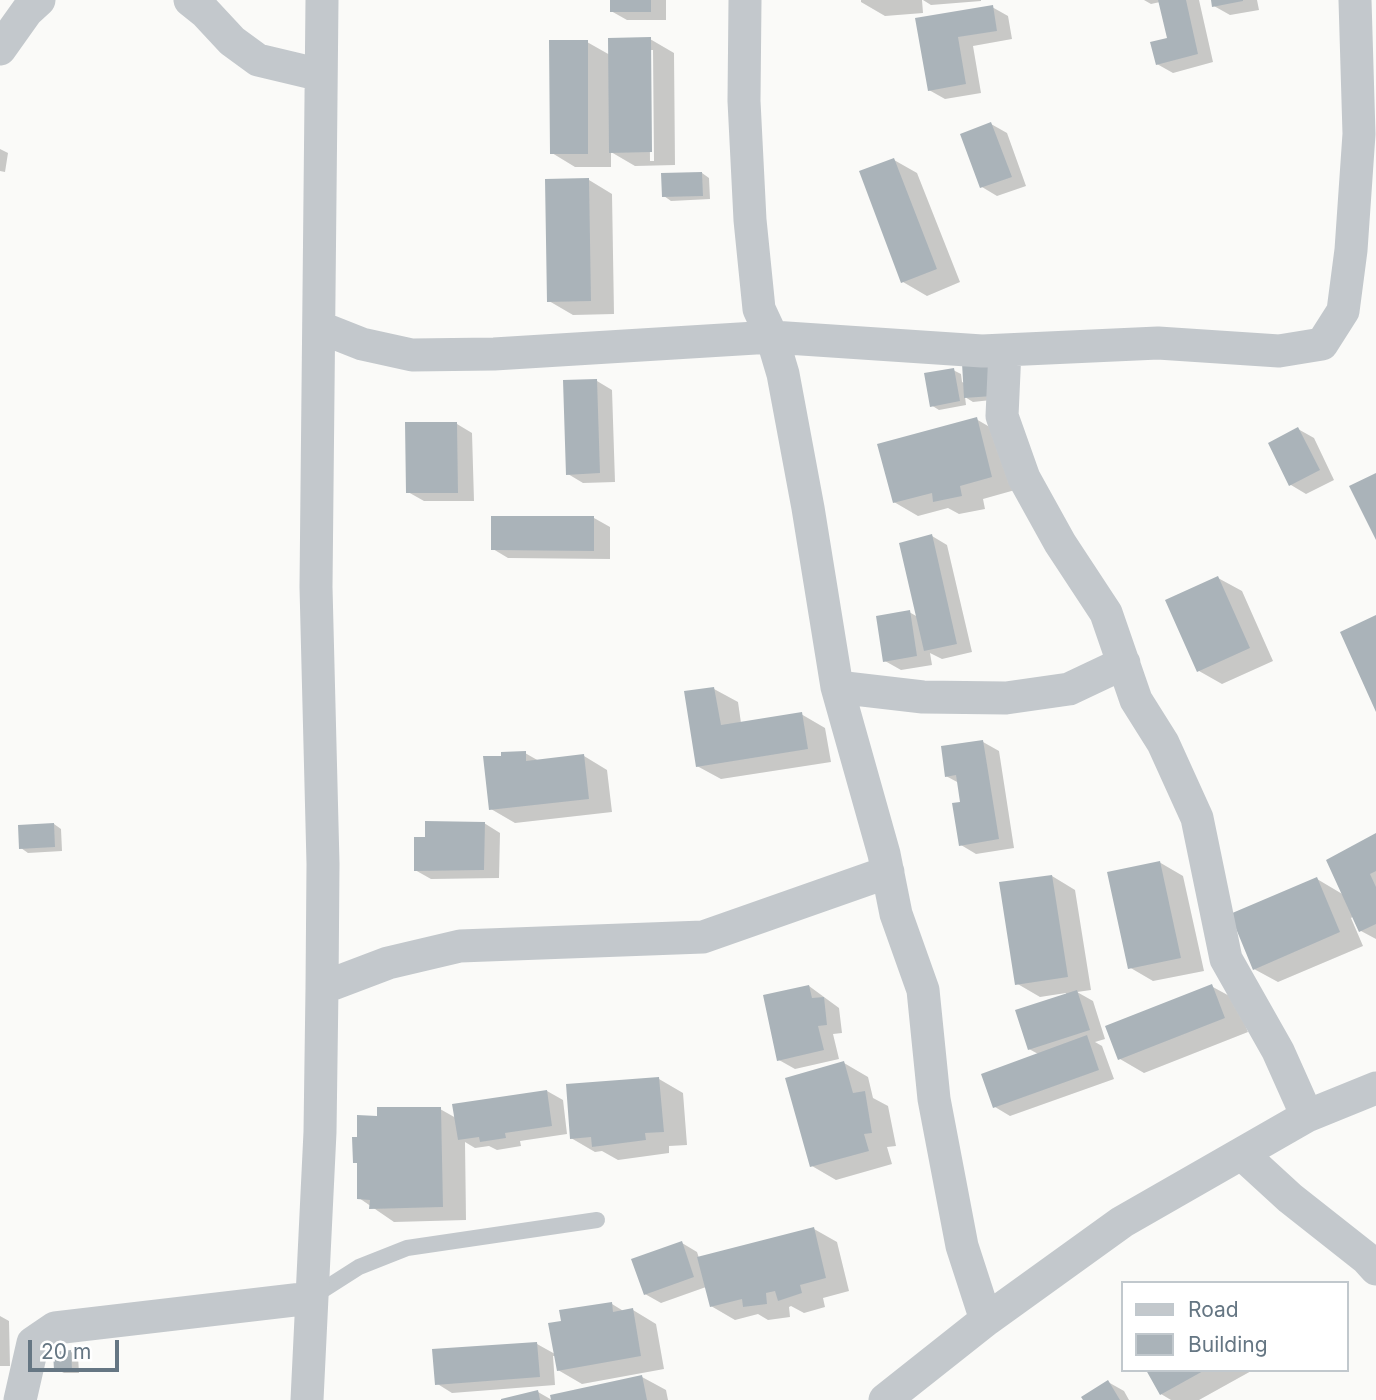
<!DOCTYPE html>
<style>
body{margin:0}
#map{position:relative;width:1376px;height:1400px;overflow:hidden;background:#fafaf8;font-family:Inter,sans-serif}
canvas{display:block}
.legend{position:absolute;left:1121px;top:1281px;width:228px;height:91px;box-sizing:border-box;background:#fff;border:2px solid #c1c8cd;margin:0;padding:9px 12px;list-style:none;font-size:21px;color:#657683}
.legend li{display:flex;align-items:center;gap:14px;height:35px}
.legend b{width:35px;border:2px solid #c1c8cd}
.scale{position:absolute;left:28px;top:1340px;width:91px;height:32px;box-sizing:border-box;border:4px solid #657683;border-top:0;padding-left:9px;font-size:21px;line-height:24px;white-space:nowrap;color:#657683;-webkit-text-stroke:5px #fff;paint-order:stroke}
</style>
<div id="map">
<canvas width="1376" height="1400"></canvas>
<ul class="legend">
<li><b style="height:9px;background:#c3c8cc"></b>Road</li>
<li><b style="height:19px;background:#aab3b9"></b>Building</li>
</ul>
<div class="scale">20 m</div>
</div>
<script>
const ctx = document.querySelector('canvas').getContext('2d');
ctx.lineJoin = 'round';
function paint(path, color) { ctx.fillStyle = color; ctx.fill(path, 'evenodd'); }
const toPath = rows => new Path2D(rows.map(r => 'M' + r).join(''));
function stroke(path, color, width, dash) { ctx.strokeStyle = color; ctx.lineWidth = width; ctx.lineCap = dash ? 'butt' : 'round'; ctx.setLineDash(dash || []); ctx.stroke(path); }
const shadow = toPath([
 [611,0,666,0,666,20,627,20,611,11],
 [861,0,922,0,923,13,885,16,861,2],
 [923,0,981,0,981,1,931,5],
 [1144,0,1199,0,1213,62,1173,73,1157,64,1169,39,1160,2,1151,4],
 [1212,0,1257,0,1259,10,1230,15,1214,6],
 [992,7,1008,16,1012,39,973,46,981,93,945,99,929,90,917,19],
 [650,39,674,53,675,165,635,166,611,152,611,167,575,167,552,153,587,42,610,55],
 [649,50,653,50,654,161,650,161],
 [991,124,1007,133,1026,186,997,196,982,187],
 [0,149,8,153,5,172,0,171],
 [894,160,917,173,960,282,927,296,903,282],
 [702,173,709,178,710,199,671,201,664,196],
 [589,180,612,194,614,314,573,315,549,301],
 [953,370,961,374,962,382,1000,399,973,402,965,397,966,405,939,410,931,405],
 [597,381,612,390,615,482,583,483,568,474],
 [976,419,1000,433,1015,490,983,499,985,509,959,514,948,508,918,516,894,502],
 [457,424,472,433,474,501,424,501,408,492],
 [1298,429,1314,438,1334,480,1306,494,1291,485],
 [594,518,610,527,610,559,508,558,493,549],
 [932,536,947,545,972,652,942,659,930,653,932,665,901,670,885,661,909,612,918,617],
 [1218,578,1242,591,1273,661,1222,684,1199,671],
 [714,689,738,702,741,723,801,714,825,728,831,762,721,779,697,766],
 [983,742,999,751,1014,848,976,854,961,845,962,803,959,783,946,776],
 [525,753,539,761,584,756,607,770,612,812,515,823,491,809,503,758],
 [484,823,500,833,499,878,431,879,415,870],
 [54,824,61,829,62,851,28,853,21,848],
 [1376,835,1376,939,1361,931,1354,916,1351,918,1363,946,1278,982,1254,969,1317,879,1344,895],
 [1159,862,1183,876,1204,971,1153,981,1129,967],
 [1052,876,1075,890,1091,990,1077,992,1093,1001,1105,1039,1095,1042,1102,1046,1114,1079,1010,1116,995,1107,1040,1055,1029,1049,1066,995,1066,993,1040,997,1016,983],
 [809,986,839,1008,842,1033,833,1034,839,1059,795,1069,779,1060],
 [1211,986,1235,999,1248,1032,1144,1073,1120,1059,1107,1027],
 [844,1063,868,1077,873,1098,888,1106,896,1146,887,1147,892,1164,836,1180,812,1166],
 [659,1079,683,1093,687,1145,669,1146,669,1153,618,1160,602,1151,595,1152,571,1138],
 [547,1091,563,1100,567,1134,520,1141,521,1146,497,1150,489,1146,475,1148,465,1142,466,1220,394,1222,359,1198,359,1164,355,1162,359,1139,378,1117,440,1109,456,1118],
 [814,1229,837,1242,849,1291,823,1298,825,1307,804,1313,791,1306,789,1307,790,1317,768,1320,758,1314,735,1320,711,1306,706,1287,661,1303,645,1294,682,1243,697,1252,699,1258],
 [612,1304,625,1312,633,1310,656,1324,664,1369,582,1384,558,1370,556,1356,553,1356,555,1385,452,1393,436,1383,537,1344,555,1354],
 [0,1316,9,1321,10,1366,0,1366],
 [71,1352,78,1356,79,1373,64,1373,56,1369],
 [1148,1370,1253,1370,1199,1400,1171,1400,1161,1394],
 [642,1377,666,1390,668,1400,553,1400],
 [1108,1382,1124,1391,1129,1400,1085,1400],
 [538,1392,552,1400,504,1400]
]);
const building = toPath([
 [610,0,651,0,651,12,610,12],
 [1158,0,1186,0,1198,54,1156,65,1150,42,1167,38],
 [1211,0,1243,0,1243,1,1212,7],
 [993,5,997,31,958,37,966,84,928,91,915,18],
 [651,37,652,152,609,153,608,38],
 [549,40,588,40,588,154,550,154],
 [991,122,1012,177,980,188,960,134],
 [894,158,937,269,901,283,859,171],
 [702,172,703,196,662,197,661,173],
 [589,178,591,301,547,302,545,179],
 [990,361,993,396,964,398,962,363],
 [954,368,960,401,930,407,924,373],
 [597,379,600,473,566,475,563,380],
 [977,417,992,477,960,486,962,496,933,502,932,493,893,503,877,444],
 [405,422,457,422,458,493,406,493],
 [1298,427,1320,470,1289,486,1268,443],
 [1376,473,1376,540,1349,486],
 [491,516,594,516,594,551,491,550],
 [932,534,957,644,924,651,899,543],
 [1218,576,1250,648,1197,672,1165,600],
 [910,610,917,656,883,662,876,616],
 [1376,615,1376,712,1340,632],
 [714,687,721,725,802,712,808,749,696,767,684,691],
 [983,740,999,839,959,846,952,803,960,802,956,775,945,777,941,746],
 [526,751,526,761,584,754,589,799,489,810,483,756,501,756,501,752],
 [425,821,485,822,484,870,414,871,414,837,425,837],
 [54,823,55,847,19,849,18,825],
 [1376,833,1376,871,1370,874,1376,887,1376,924,1359,932,1326,860],
 [1160,861,1181,958,1128,969,1107,872],
 [1052,875,1068,977,1015,985,999,882],
 [1317,877,1340,932,1253,970,1230,914],
 [1212,984,1225,1018,1118,1060,1105,1026],
 [809,985,812,998,824,997,827,1025,818,1026,824,1050,777,1061,763,995],
 [1077,990,1090,1030,1028,1050,1015,1010],
 [1087,1035,1099,1070,993,1108,981,1074],
 [844,1061,853,1093,865,1091,872,1133,864,1134,869,1151,810,1167,785,1078],
 [659,1077,664,1132,645,1133,646,1140,592,1147,591,1137,570,1139,566,1084],
 [547,1090,552,1126,505,1133,506,1138,480,1142,479,1137,458,1140,452,1104],
 [377,1107,441,1107,443,1207,369,1209,370,1200,357,1199,357,1163,353,1163,352,1137,357,1137,357,1115,377,1116],
 [814,1227,826,1278,800,1285,802,1293,778,1301,775,1291,766,1293,767,1304,743,1307,742,1299,710,1307,697,1257],
 [682,1241,694,1277,644,1295,631,1259],
 [612,1302,613,1312,633,1308,641,1356,557,1371,548,1323,561,1321,559,1310],
 [537,1342,540,1377,435,1385,432,1349],
 [71,1350,72,1369,54,1370,53,1352],
 [1146,1370,1205,1370,1160,1395],
 [642,1375,647,1400,551,1400,550,1395],
 [1108,1380,1120,1400,1083,1400,1081,1397],
 [538,1390,540,1400,501,1400,501,1399]
]);
const lane = toPath([
 [312,1297,359,1267,407,1248,597,1220]
]);
const street = toPath([
 [190,0,205,12,232,41,258,60,321,75],
 [745,0,744,101,750,220,759,309,772,337,783,374,808,508,837,687,884,854,896,914,923,990,934,1099,962,1246,986,1320],
 [0,49,27,11,39,0],
 [319,327,362,344,412,355,494,354,772,337,982,351,1158,343,1279,351,1322,344,1343,311,1351,250,1359,134,1355,0],
 [1005,350,1002,416,1024,478,1060,543,1106,613,1136,700,1163,743,1197,818,1226,959,1278,1051,1307,1116],
 [837,687,923,697,1006,698,1069,689,1124,663],
 [322,988,388,963,460,946,703,937,888,872],
 [1242,1154,1290,1198,1366,1258,1376,1269],
 [20,1400,33,1343,55,1328,311,1298],
 [307,1400,320,1132,322,988,323,864,316,587,322,0],
 [885,1400,986,1320,1122,1222,1307,1116,1376,1088]
]);
paint(shadow, '#0003');
paint(building, '#aab3b9');
stroke(lane, '#c3c8cc', 16);
stroke(street, '#c3c8cc', 33);
</script>
